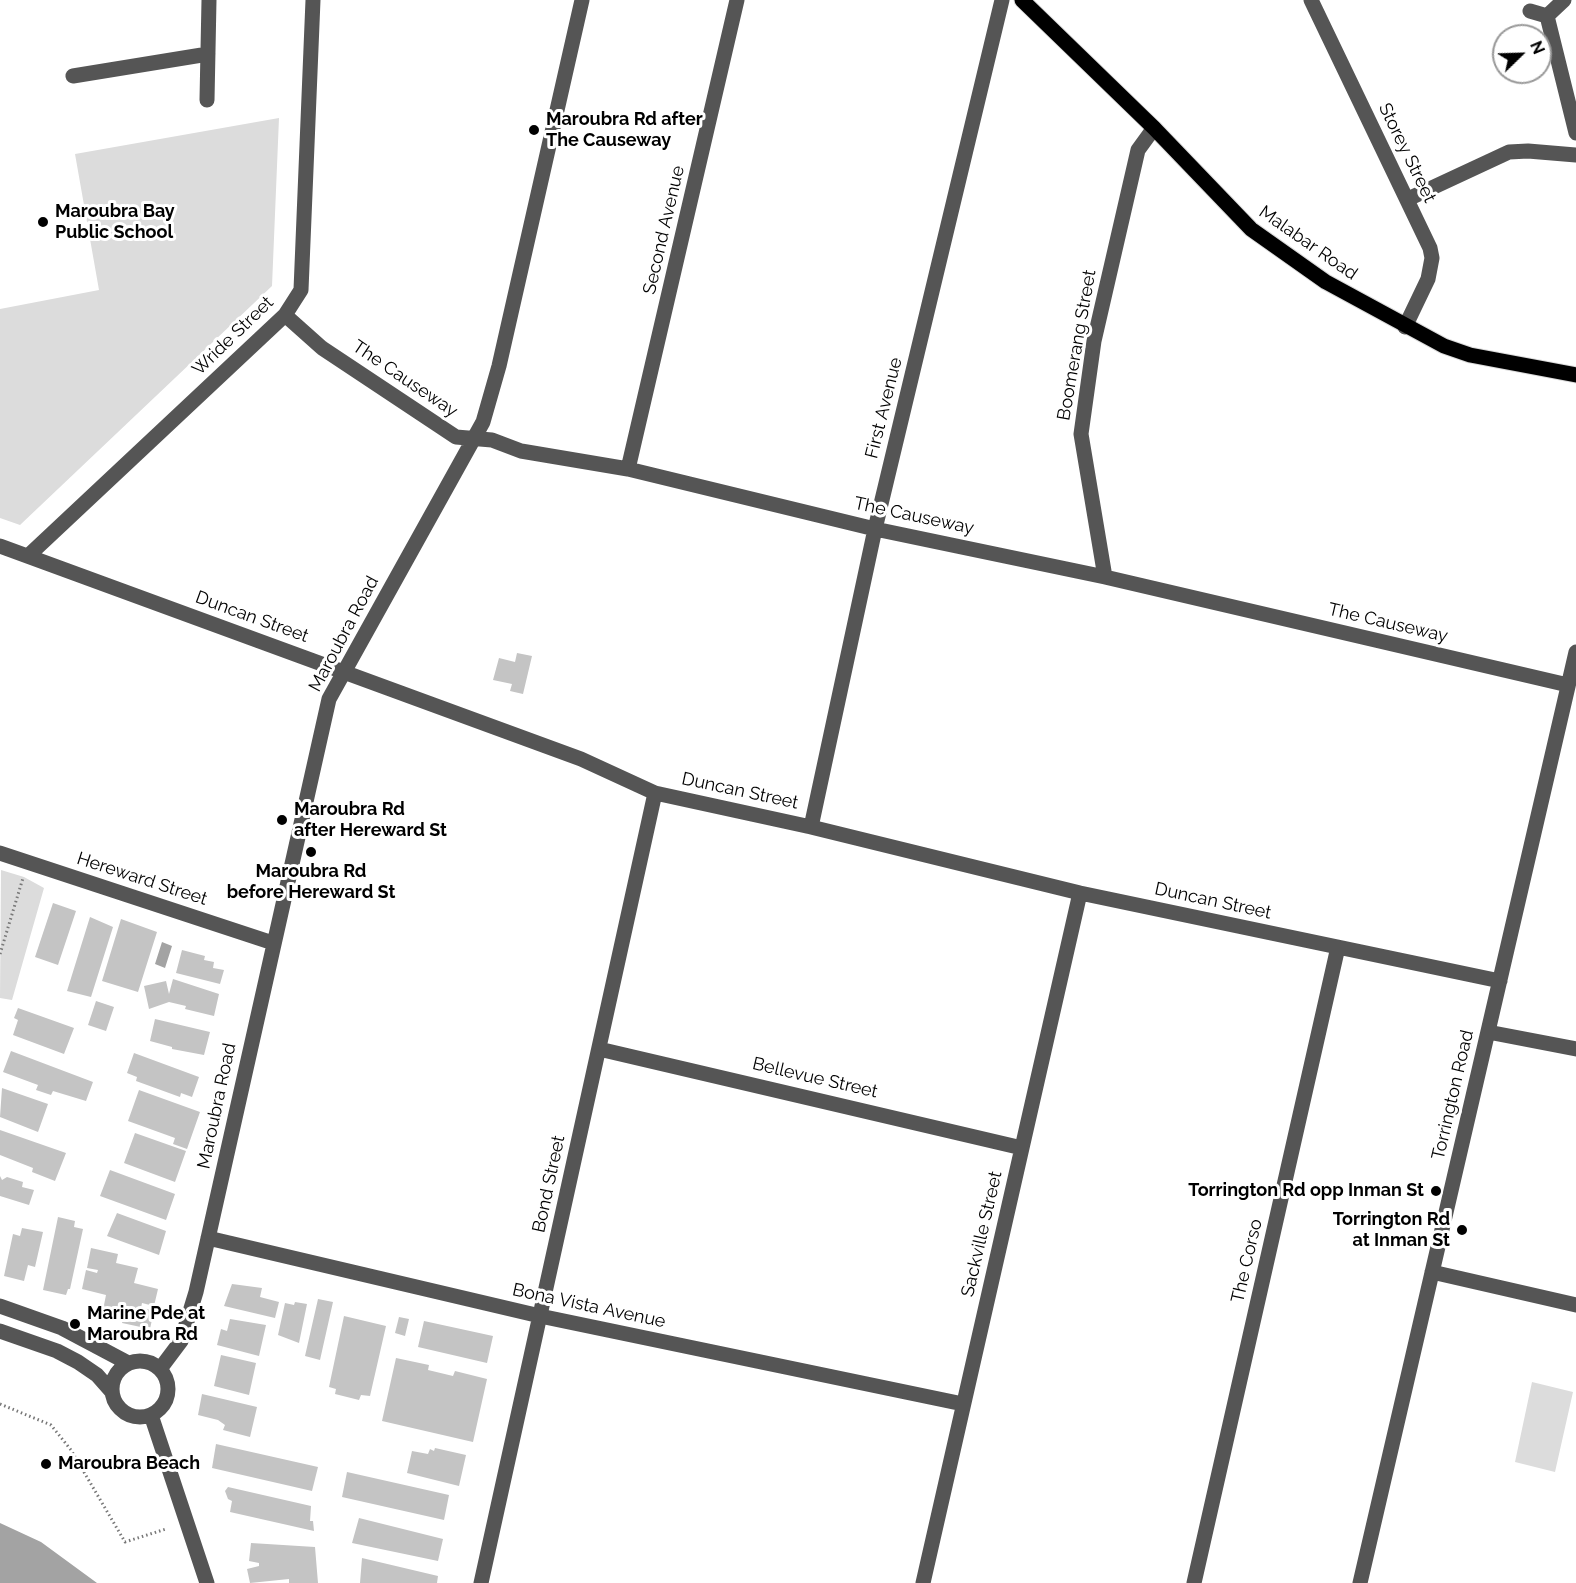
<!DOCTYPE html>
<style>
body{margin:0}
#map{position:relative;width:1576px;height:1583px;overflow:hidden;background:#fff;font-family:Raleway,sans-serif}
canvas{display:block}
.north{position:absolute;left:1492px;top:24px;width:60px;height:60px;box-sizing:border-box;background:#fff;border:2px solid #999;border-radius:50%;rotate:67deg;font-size:16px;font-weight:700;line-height:24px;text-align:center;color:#000}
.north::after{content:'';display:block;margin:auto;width:21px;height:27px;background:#000;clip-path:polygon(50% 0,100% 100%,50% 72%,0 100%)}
</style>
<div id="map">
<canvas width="1576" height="1583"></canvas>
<div class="north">N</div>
</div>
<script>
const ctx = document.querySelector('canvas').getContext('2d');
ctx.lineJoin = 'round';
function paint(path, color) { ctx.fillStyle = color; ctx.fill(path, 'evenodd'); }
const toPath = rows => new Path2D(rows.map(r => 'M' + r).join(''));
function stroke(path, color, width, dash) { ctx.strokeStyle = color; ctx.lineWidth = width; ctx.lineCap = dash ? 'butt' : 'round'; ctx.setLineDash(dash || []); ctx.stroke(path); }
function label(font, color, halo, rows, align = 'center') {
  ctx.font = font + ' Raleway,sans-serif'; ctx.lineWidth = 6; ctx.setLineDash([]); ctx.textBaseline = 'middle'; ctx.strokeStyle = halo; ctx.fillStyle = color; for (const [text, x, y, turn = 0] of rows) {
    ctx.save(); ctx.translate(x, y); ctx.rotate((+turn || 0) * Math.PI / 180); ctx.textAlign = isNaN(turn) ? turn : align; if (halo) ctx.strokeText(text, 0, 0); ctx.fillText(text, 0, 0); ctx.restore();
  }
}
const green = toPath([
 [279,118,272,286,20,525,0,518,0,309,99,290,75,154],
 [1,870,24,877,44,888,12,1000,0,998],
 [1532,1382,1573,1392,1555,1472,1515,1462]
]);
const water = toPath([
 [162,942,172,946,165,968,155,964],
 [0,1523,41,1542,97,1583,0,1583]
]);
const building = toPath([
 [517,653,532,656,523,694,510,691,512,684,493,680,499,658,515,662],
 [53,903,76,911,58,965,35,957],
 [90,917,113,927,91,997,67,991],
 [121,919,157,932,138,992,102,981],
 [182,950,205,956,204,960,214,962,213,968,224,970,220,984,176,973],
 [173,979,219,994,214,1016,185,1009,186,1006,169,1002,149,1009,144,986,166,981,169,994],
 [96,1001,114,1007,106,1031,88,1025],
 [18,1008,74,1028,64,1054,13,1035,18,1020,14,1018],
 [155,1019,210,1032,204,1055,172,1049,172,1047,150,1041],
 [11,1051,93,1082,86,1101,53,1091,51,1095,36,1090,38,1085,3,1072],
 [134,1053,199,1077,192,1097,181,1093,180,1097,136,1081,137,1077,127,1073],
 [2,1088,48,1104,38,1132,0,1117],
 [139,1090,200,1112,187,1149,173,1144,175,1138,128,1121],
 [0,1130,66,1153,55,1181,32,1172,33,1168,0,1155],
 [135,1133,186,1151,175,1182,124,1163],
 [110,1170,175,1194,166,1220,100,1196],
 [0,1176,2,1180,7,1177,23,1182,22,1187,34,1190,29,1205,0,1196],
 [117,1213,166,1231,159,1255,107,1236],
 [58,1217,75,1221,74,1227,83,1229,70,1289,68,1289,66,1295,43,1290],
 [22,1228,43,1232,35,1267,28,1265,24,1281,4,1276,13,1234,20,1236],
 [91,1248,118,1254,116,1263,138,1268,134,1283,158,1289,154,1306,142,1303,141,1308,154,1310,150,1329,122,1323,124,1315,103,1310,106,1295,82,1289,86,1270,97,1273,98,1270,87,1268],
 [232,1284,262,1288,260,1297,279,1302,275,1318,224,1306],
 [318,1299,333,1302,320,1360,305,1356],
 [295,1302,307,1304,299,1343,278,1335,285,1303,294,1305],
 [344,1316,386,1326,370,1396,361,1395,359,1400,335,1394,336,1389,329,1387],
 [399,1317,409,1319,405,1336,395,1333],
 [230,1319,266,1325,259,1356,217,1345,221,1329,227,1331],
 [424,1321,493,1336,487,1363,418,1347],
 [221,1355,256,1363,249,1395,214,1386],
 [396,1358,429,1365,428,1370,453,1376,455,1371,487,1379,473,1442,382,1421],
 [202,1394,257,1407,250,1437,223,1430,225,1425,218,1420,198,1415],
 [216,1444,318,1467,312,1491,212,1468],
 [435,1448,466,1455,459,1486,407,1473,412,1451,428,1454,430,1449,434,1451],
 [347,1472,449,1495,444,1520,342,1497],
 [228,1487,311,1506,310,1521,313,1521,314,1531,230,1512,232,1501,228,1499,225,1491],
 [359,1518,443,1539,438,1561,352,1543],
 [251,1543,315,1547,318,1583,289,1583,289,1579,250,1583,247,1569,259,1566,259,1563,249,1561],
 [362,1558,438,1576,437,1583,360,1583]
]);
const path = toPath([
 [0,954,23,878],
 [0,1404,51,1425,71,1450,125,1542,166,1529]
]);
const minor = toPath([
 [1311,0,1430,248,1432,258,1428,279,1405,327],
 [1564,0,1547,16,1576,133],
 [1530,11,1547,16],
 [73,76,208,54],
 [207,100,209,0],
 [1408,199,1509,152,1528,151,1576,155],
 [285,315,322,348,456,437,492,440,521,451,628,469,875,529,1105,577,1568,685],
 [628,469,737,0],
 [0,546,581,759,655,793,811,827,1080,893,1500,981],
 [28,556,285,315,301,290,313,0],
 [1105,577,1081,434,1094,341,1138,150,1154,128],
 [811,827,875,529,1002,0],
 [0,853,273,943],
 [1488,1032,1576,1049],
 [599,1049,1022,1148],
 [208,1238,540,1316,963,1404],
 [1432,1272,1576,1305],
 [0,1306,62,1328,128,1363],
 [0,1331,57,1351,78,1362,97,1375,112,1392],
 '112 1389a28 28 0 1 1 56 0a28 28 0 1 1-56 0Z',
 [160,1369,181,1341,196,1292,329,699,483,422,499,366,582,0],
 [151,1415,207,1583],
 [481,1583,655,793],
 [923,1583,1080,893],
 [1194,1583,1338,947],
 [1360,1583,1576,652]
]);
const major = toPath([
 [1022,0,1154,128,1251,229,1326,282,1444,346,1470,355,1576,375]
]);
const markers = [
 [534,130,6,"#000"],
 [43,222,6,"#000"],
 [282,820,6,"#000"],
 [311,852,6,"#000"],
 [1436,1191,6,"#000"],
 [1462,1230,6,"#000"],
 [75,1324,6,"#000"],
 [46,1464,6,"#000"]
];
const poiNames = [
 ["Maroubra Rd after",546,120],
 ["The Causeway",546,141],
 ["Maroubra Bay",55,212],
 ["Public School",55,233],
 ["Maroubra Rd",294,810],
 ["after Hereward St",294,831],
 ["Maroubra Rd",311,872,"center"],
 ["before Hereward St",311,893,"center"],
 ["Torrington Rd opp Inman St",1424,1191,"right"],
 ["Torrington Rd",1450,1220,"right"],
 ["at Inman St",1450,1241,"right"],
 ["Marine Pde at",87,1314],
 ["Maroubra Rd",87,1335],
 ["Maroubra Beach",58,1464]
];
const streetNames = [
 ["Storey Street",1407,153,64],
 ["Second Avenue",664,230,-77],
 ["Malabar Road",1308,243,35],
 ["Wride Street",233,336,-44],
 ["Boomerang Street",1077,345,-80],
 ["The Causeway",405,379,34],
 ["First Avenue",884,408,-76],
 ["The Causeway",914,516,12],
 ["Duncan Street",252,617,20],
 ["The Causeway",1388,623,13],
 ["Maroubra Road",344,634,-62],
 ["Duncan Street",740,791,12],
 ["Hereward Street",142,879,18],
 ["Duncan Street",1213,901,12],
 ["Bellevue Street",815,1078,13],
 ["Torrington Road",1453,1095,-77],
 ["Maroubra Road",217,1106,-78],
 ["Bond Street",549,1184,-78],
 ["Sackville Street",982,1234,-77],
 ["The Corso",1247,1261,-77],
 ["Bona Vista Avenue",589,1306,12]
];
paint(green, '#dcdcdc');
paint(water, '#a3a3a3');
paint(building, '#c4c4c4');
stroke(major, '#dbdbdb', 17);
stroke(path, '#777', 3, [1.5, 3]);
stroke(minor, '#555', 15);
stroke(major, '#000', 15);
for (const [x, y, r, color] of markers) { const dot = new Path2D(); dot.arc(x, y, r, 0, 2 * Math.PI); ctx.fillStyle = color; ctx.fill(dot); stroke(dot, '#fff', 2); }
label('bold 18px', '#000', '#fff', poiNames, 'left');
label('18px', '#000', '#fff', streetNames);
</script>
